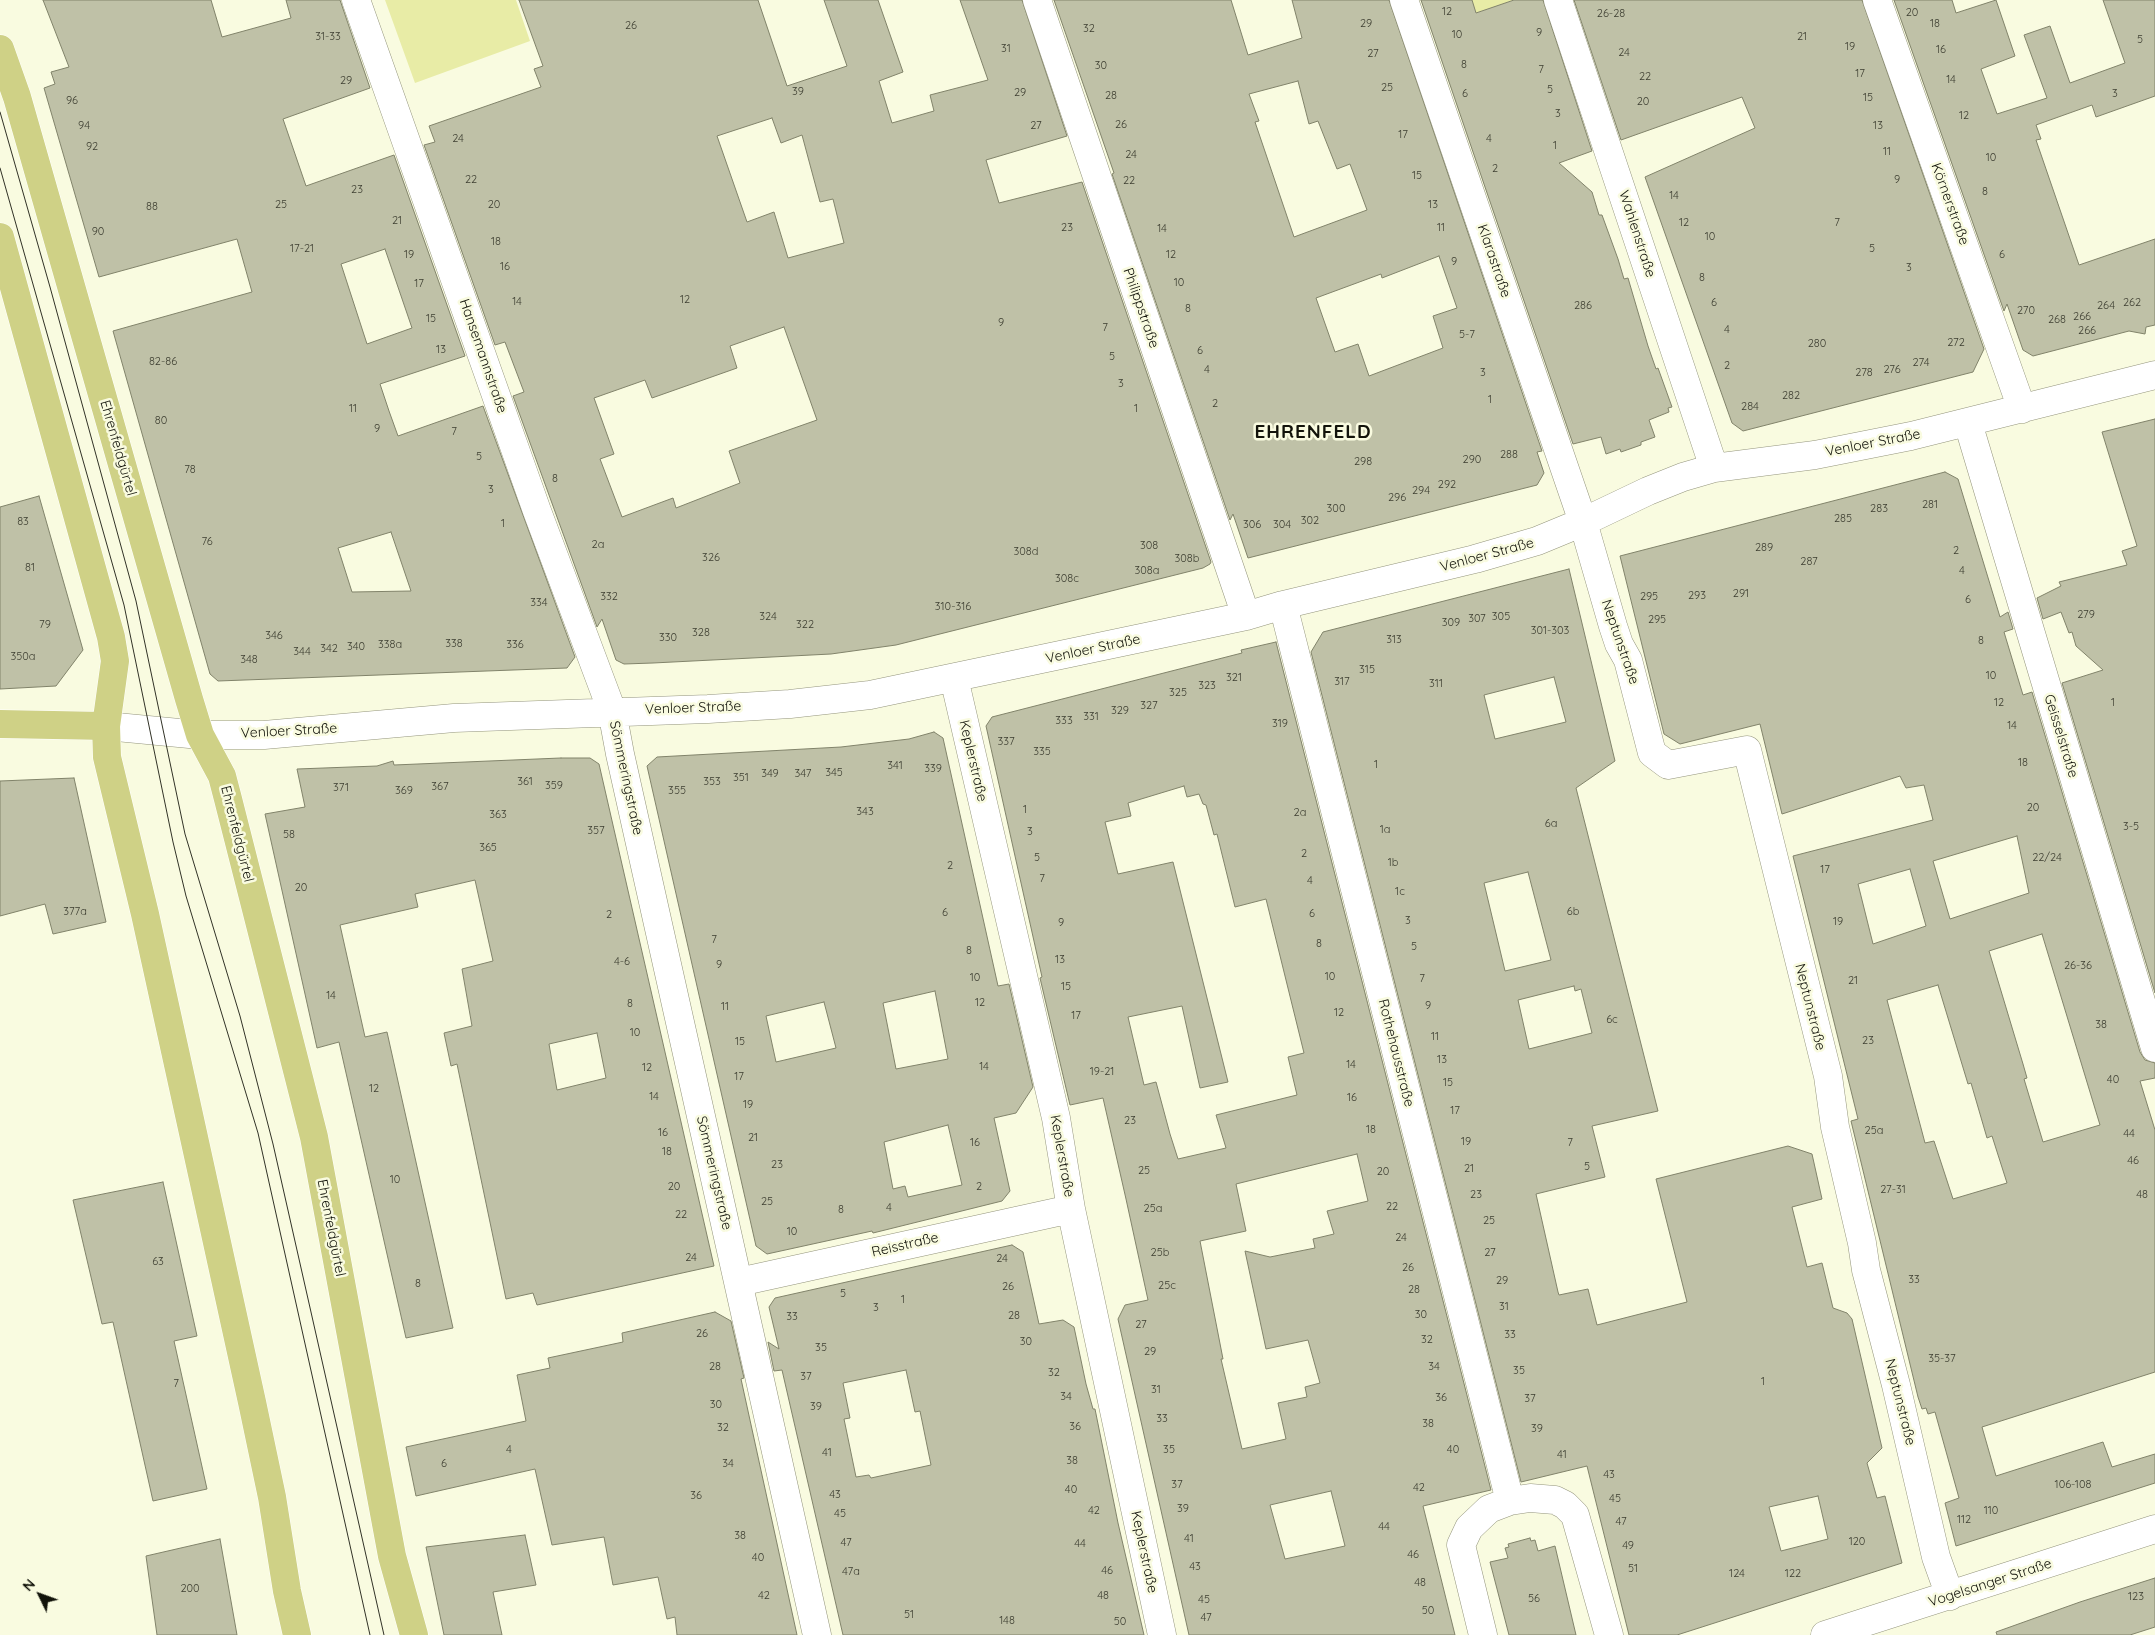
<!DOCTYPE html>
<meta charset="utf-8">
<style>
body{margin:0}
#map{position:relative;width:2155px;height:1635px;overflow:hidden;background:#f9fbe0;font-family:Quicksand,sans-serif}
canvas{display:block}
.north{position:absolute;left:15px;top:1570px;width:50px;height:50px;-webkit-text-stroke:4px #f9fbe0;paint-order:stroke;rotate:312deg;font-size:14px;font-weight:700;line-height:20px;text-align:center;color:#12130a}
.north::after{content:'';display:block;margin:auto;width:18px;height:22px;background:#12130a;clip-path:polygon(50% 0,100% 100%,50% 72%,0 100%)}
</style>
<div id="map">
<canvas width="2155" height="1635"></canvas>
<div class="north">N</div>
</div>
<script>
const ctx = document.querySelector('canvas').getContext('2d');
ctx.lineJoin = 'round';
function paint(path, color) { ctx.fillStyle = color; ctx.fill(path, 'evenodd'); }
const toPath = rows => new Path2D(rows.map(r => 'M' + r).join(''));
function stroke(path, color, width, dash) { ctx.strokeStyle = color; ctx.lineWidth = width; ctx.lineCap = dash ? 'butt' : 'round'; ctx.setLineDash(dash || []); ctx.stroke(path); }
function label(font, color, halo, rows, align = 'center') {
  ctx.font = font + ' Quicksand,sans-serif'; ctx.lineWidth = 5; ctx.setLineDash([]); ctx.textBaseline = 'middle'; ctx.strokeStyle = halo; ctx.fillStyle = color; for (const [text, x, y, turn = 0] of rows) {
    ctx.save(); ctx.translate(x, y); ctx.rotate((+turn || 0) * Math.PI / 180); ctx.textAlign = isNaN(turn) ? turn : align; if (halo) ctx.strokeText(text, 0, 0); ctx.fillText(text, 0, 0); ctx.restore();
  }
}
const green = toPath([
 [385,0,516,0,530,41,415,83],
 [1472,0,1514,0,1476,13]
]);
const building = toPath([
 [43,0,211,0,222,37,291,18,286,0,340,0,370,88,283,119,306,186,394,155,465,356,380,384,389,411,398,436,483,406,575,657,567,668,218,681,210,674,113,331,252,292,237,239,99,277,44,88,55,84,51,72,69,67,43,0],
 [385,249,412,328,367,344,341,264,385,249],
 [391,532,411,591,352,592,338,548,391,532],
 [519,0,758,0,787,86,847,66,824,0,878,0,903,72,879,81,892,123,934,111,930,95,988,80,960,0,1022,0,1067,136,986,160,999,203,1082,182,1211,562,1210,564,1203,568,896,645,831,654,653,663,624,664,616,660,602,619,597,627,513,396,524,392,505,342,495,345,424,145,435,142,429,126,541,87,534,69,543,66,519,0],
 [772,118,781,143,802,135,820,202,833,199,844,243,788,258,774,212,747,222,717,136,772,118],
 [784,327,817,420,729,451,740,483,676,508,673,498,622,517,600,459,614,454,594,398,645,380,652,398,737,368,730,346,784,327],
 [1054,0,1231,0,1248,55,1302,38,1292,0,1389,0,1542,451,1537,452,1544,473,1537,485,1248,558,1233,514,1230,520,1112,174,1114,173,1054,0],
 [1298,81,1309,124,1318,121,1337,169,1350,164,1367,210,1294,237,1255,122,1259,121,1249,94,1298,81],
 [1439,256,1457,308,1433,316,1443,348,1369,376,1358,344,1335,352,1316,298,1381,274,1382,278,1439,256],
 [1421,0,1472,0,1476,13,1514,0,1543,0,1592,151,1559,163,1592,192,1599,215,1602,215,1618,259,1624,279,1628,278,1648,346,1656,369,1658,368,1672,407,1668,408,1669,412,1649,420,1655,437,1641,442,1641,445,1621,452,1620,449,1606,454,1601,437,1573,444,1421,0],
 [1574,0,1862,0,1984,349,1973,372,1743,431,1732,423,1645,177,1755,128,1742,97,1621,140,1574,0],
 [1894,0,1952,0,1956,13,1996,0,2015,56,1981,69,1997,114,2047,98,2024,35,2050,26,2070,83,2125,63,2103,0,2155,0,2155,96,2096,117,2092,105,2036,125,2041,139,2036,140,2079,265,2155,239,2155,325,2146,327,2145,334,2129,331,2033,356,2023,350,2007,304,2004,311,1894,0],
 [2155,419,2155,993,2062,683,2103,670,2076,646,2072,632,2069,633,2061,612,2043,619,2037,598,2061,586,2059,582,2127,565,2122,551,2137,546,2102,432,2155,419],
 [1945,472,1958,479,2000,617,2008,612,2013,629,2004,632,2023,695,2032,692,2140,1052,2145,1060,2155,1063,2155,1078,2140,1081,2155,1130,2155,1372,1982,1427,1996,1476,2103,1442,2112,1467,2155,1454,2155,1483,1956,1546,1945,1503,1959,1498,1935,1412,1928,1414,1926,1408,1922,1409,1918,1397,1851,1121,1858,1119,1793,856,1933,820,1924,785,1906,788,1900,776,1782,814,1760,724,1680,744,1664,734,1620,556,1945,472],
 [2017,836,2029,893,1950,919,1933,861,2017,836],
 [1910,869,1926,926,1873,944,1858,884,1910,869],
 [2042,934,2100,1125,2043,1142,2024,1079,2027,1078,2023,1064,1989,951,2042,934],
 [1938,985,1968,1084,1971,1083,1987,1138,1992,1136,2007,1183,1953,1199,1934,1141,1925,1143,1887,1000,1938,985],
 [39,496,83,650,56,686,0,689,0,507,39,496],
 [1569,569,1615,761,1576,788,1658,1111,1592,1126,1605,1177,1536,1194,1558,1292,1559,1295,1588,1289,1597,1325,1687,1302,1656,1179,1788,1146,1812,1154,1822,1199,1792,1207,1807,1267,1822,1263,1833,1308,1847,1313,1852,1319,1882,1448,1867,1463,1877,1498,1885,1496,1902,1563,1677,1635,1629,1635,1587,1466,1521,1482,1311,652,1323,632,1569,569],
 [1554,677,1566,722,1495,739,1484,695,1554,677],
 [1528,872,1551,960,1505,971,1484,883,1528,872],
 [1574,986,1575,991,1581,989,1592,1033,1529,1049,1518,1000,1574,986],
 [1818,1496,1828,1539,1781,1551,1769,1507,1818,1496],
 [1276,642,1491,1490,1423,1506,1455,1635,1189,1635,1118,1319,1125,1305,1148,1300,1126,1199,1103,1098,1070,1105,1040,978,1042,977,986,726,992,717,1242,653,1241,650,1276,642],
 [1184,786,1187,797,1199,794,1203,804,1206,805,1214,835,1217,834,1235,907,1266,899,1304,1053,1288,1057,1297,1095,1216,1115,1226,1148,1178,1159,1170,1134,1156,1082,1144,1085,1128,1017,1182,1006,1200,1088,1228,1082,1173,862,1118,874,1105,822,1131,816,1128,803,1184,786],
 [1357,1154,1368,1201,1327,1211,1334,1234,1313,1239,1315,1248,1270,1257,1245,1251,1266,1349,1308,1340,1320,1383,1305,1387,1307,1397,1278,1403,1286,1439,1242,1449,1221,1359,1223,1359,1200,1241,1246,1231,1236,1184,1357,1154],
 [1331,1491,1345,1546,1285,1559,1270,1505,1331,1491],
 [934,732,943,738,998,986,1009,984,1033,1087,1016,1113,994,1118,1010,1191,1002,1201,873,1233,872,1231,767,1254,756,1246,647,766,657,757,841,747,909,739,934,732],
 [935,991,948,1059,896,1069,883,1003,935,991],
 [824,1002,836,1048,776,1062,766,1016,824,1002],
 [948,1125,962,1185,908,1197,905,1186,893,1189,884,1142,948,1125],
 [561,758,590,758,599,764,714,1266,537,1305,533,1293,506,1299,457,1064,451,1066,444,1033,472,1026,462,969,493,961,475,880,415,894,418,907,340,925,365,1037,387,1032,453,1328,406,1338,339,1042,317,1048,265,814,305,807,297,769,377,766,393,761,394,765,561,758],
 [597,1033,606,1078,557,1090,549,1044,597,1033],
 [74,778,106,922,53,934,45,904,0,916,0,781,74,778],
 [163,1182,197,1336,174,1341,207,1489,153,1501,113,1322,102,1324,73,1200,163,1182],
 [1012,1245,1023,1252,1039,1324,1063,1320,1074,1327,1086,1384,1093,1409,1095,1409,1118,1523,1144,1635,843,1635,782,1370,774,1371,768,1342,779,1349,769,1307,775,1298,1012,1245],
 [906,1370,915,1412,920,1411,931,1465,871,1478,869,1475,856,1477,844,1419,850,1418,843,1383,906,1370],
 [715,1312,731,1321,744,1378,741,1379,797,1635,677,1635,675,1617,667,1619,658,1577,613,1585,604,1537,552,1545,535,1469,416,1496,406,1447,526,1421,517,1375,550,1368,548,1358,623,1342,622,1333,715,1312],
 [525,1535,536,1585,493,1592,502,1635,444,1635,426,1547,525,1535],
 [1530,1538,1531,1541,1535,1540,1538,1551,1555,1546,1576,1635,1509,1635,1490,1562,1508,1558,1505,1548,1509,1547,1508,1544,1530,1538],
 [220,1539,237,1635,157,1635,146,1556,220,1539],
 [2155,1578,2155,1627,2130,1635,1997,1635,1996,1632,2080,1602,2155,1578]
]);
const minor = toPath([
 [356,0,537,511,612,711,620,754,817,1635],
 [1037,0,1246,616],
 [1404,0,1583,522,1613,626,1619,644,1628,660,1652,753,1668,765,1747,750,1828,1076,1835,1127,1862,1243,1866,1270,1896,1385,1936,1557,1950,1596],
 [1558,0,1714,468],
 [1877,0,2022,409],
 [1968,423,2155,1048],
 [1283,605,1510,1501],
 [954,678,1056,1118,1071,1209,1162,1635],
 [106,726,200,735,264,735,454,718,708,709,790,704,870,695,1246,616,1283,605,1475,559,1537,541,1583,522,1648,491,1683,477,1714,468,1815,455,1911,436,2155,375],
 [739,1282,1071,1209],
 [1483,1635,1461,1545,1469,1528,1489,1509,1510,1501,1530,1498,1555,1500,1565,1505,1575,1515,1609,1635],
 [1825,1635,2155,1529]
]);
const major = toPath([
 [0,49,17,97,189,699,200,735,222,776,228,799,314,1137,392,1556,414,1635],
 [0,237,111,637,115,661,106,726,107,757,145,914,252,1402,272,1497,287,1591,297,1635],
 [0,724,106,726]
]);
const tram = toPath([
 [0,112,50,287,136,601,185,834,240,1016,273,1144,384,1635],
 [0,168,124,605,173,842,186,896,258,1133,370,1635]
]);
const numberNames = [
 ["12",1447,12],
 ["20",1912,13],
 ["26-28",1611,14],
 ["29",1366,24],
 ["18",1935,24],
 ["26",631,26],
 ["32",1089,29],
 ["9",1539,33],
 ["10",1457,35],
 ["31-33",328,37],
 ["21",1802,37],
 ["5",2140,40],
 ["19",1850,47],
 ["31",1006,49],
 ["16",1941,50],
 ["24",1624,53],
 ["27",1373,54],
 ["8",1464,65],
 ["30",1101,66],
 ["7",1541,70],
 ["17",1860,74],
 ["22",1645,77],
 ["14",1951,80],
 ["29",346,81],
 ["25",1387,88],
 ["5",1550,90],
 ["39",798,92],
 ["29",1020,93],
 ["6",1465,94],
 ["3",2115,94],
 ["28",1111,96],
 ["15",1868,98],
 ["96",72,101],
 ["20",1643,102],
 ["3",1558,114],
 ["12",1964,116],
 ["26",1121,125],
 ["94",84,126],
 ["27",1036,126],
 ["13",1878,126],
 ["17",1403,135],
 ["24",458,139],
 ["4",1489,139],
 ["1",1555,146],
 ["92",92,147],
 ["11",1887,152],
 ["24",1131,155],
 ["10",1991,158],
 ["2",1495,169],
 ["15",1417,176],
 ["22",471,180],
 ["9",1897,180],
 ["22",1129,181],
 ["23",357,190],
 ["8",1985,192],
 ["14",1674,196],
 ["25",281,205],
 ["20",494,205],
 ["13",1433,205],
 ["88",152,207],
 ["21",397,221],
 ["12",1684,223],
 ["7",1837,223],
 ["23",1067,228],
 ["11",1441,228],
 ["14",1162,229],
 ["90",98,232],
 ["10",1710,237],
 ["18",496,242],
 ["17-21",302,249],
 ["5",1872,249],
 ["19",409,255],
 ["12",1171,255],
 ["6",2002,255],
 ["9",1454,262],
 ["16",505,267],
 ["3",1909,268],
 ["8",1702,278],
 ["10",1179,283],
 ["17",419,284],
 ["12",685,300],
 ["14",517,302],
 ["6",1714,303],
 ["262",2132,303],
 ["286",1583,306],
 ["264",2106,306],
 ["8",1188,309],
 ["270",2026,311],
 ["266",2082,317],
 ["15",431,319],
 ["268",2057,320],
 ["9",1001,323],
 ["7",1105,328],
 ["4",1727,330],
 ["266",2087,331],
 ["5-7",1467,335],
 ["272",1956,343],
 ["280",1817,344],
 ["13",441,350],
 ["6",1200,351],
 ["5",1112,357],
 ["82-86",163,362],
 ["274",1921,363],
 ["2",1727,366],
 ["4",1207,370],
 ["276",1892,370],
 ["3",1483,373],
 ["278",1864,373],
 ["3",1121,384],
 ["282",1791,396],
 ["1",1490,400],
 ["2",1215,404],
 ["284",1750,407],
 ["11",353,409],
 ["1",1136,409],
 ["80",161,421],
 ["9",377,429],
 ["7",454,432],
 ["288",1509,455],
 ["5",479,457],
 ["290",1472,460],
 ["298",1363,462],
 ["78",190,470],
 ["8",555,479],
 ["292",1447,485],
 ["3",491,490],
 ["294",1421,491],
 ["296",1397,498],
 ["281",1930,505],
 ["300",1336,509],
 ["283",1879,509],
 ["285",1843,519],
 ["302",1310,521],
 ["83",23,522],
 ["1",503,524],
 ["306",1252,525],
 ["304",1282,525],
 ["76",207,542],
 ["2a",598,545],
 ["308",1149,546],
 ["289",1764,548],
 ["2",1956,551],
 ["308d",1026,552],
 ["326",711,558],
 ["308b",1187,559],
 ["287",1809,562],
 ["81",30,568],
 ["308a",1147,571],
 ["4",1962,571],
 ["308c",1067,579],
 ["291",1741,594],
 ["293",1697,596],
 ["332",609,597],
 ["295",1649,597],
 ["6",1968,600],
 ["334",539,603],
 ["310-316",953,607],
 ["279",2086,615],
 ["324",768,617],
 ["305",1501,617],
 ["307",1477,619],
 ["295",1657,620],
 ["309",1451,623],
 ["79",45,625],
 ["322",805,625],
 ["301-303",1550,631],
 ["328",701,633],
 ["346",274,636],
 ["330",668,638],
 ["313",1394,640],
 ["8",1981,641],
 ["338",454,644],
 ["338a",390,645],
 ["336",515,645],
 ["340",356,647],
 ["342",329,649],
 ["344",302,652],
 ["350a",23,657],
 ["348",249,660],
 ["315",1367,670],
 ["10",1991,676],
 ["321",1234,678],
 ["317",1342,682],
 ["311",1436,684],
 ["323",1207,686],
 ["325",1178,693],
 ["12",1999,703],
 ["1",2113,703],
 ["327",1149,706],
 ["329",1120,711],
 ["331",1091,717],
 ["333",1064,721],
 ["319",1280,724],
 ["14",2012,726],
 ["337",1006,742],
 ["335",1042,752],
 ["18",2023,763],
 ["1",1376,765],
 ["341",895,766],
 ["339",933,769],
 ["345",834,773],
 ["349",770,774],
 ["347",803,774],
 ["351",741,778],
 ["361",525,782],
 ["353",712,782],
 ["359",554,786],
 ["367",440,787],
 ["371",341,788],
 ["369",404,791],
 ["355",677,791],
 ["20",2033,808],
 ["1",1025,810],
 ["343",865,812],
 ["2a",1300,813],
 ["363",498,815],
 ["6a",1551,824],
 ["3-5",2131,827],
 ["1a",1385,830],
 ["357",596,831],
 ["3",1030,832],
 ["58",289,835],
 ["365",488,848],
 ["2",1304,854],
 ["5",1037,858],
 ["22/24",2047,858],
 ["1b",1393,863],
 ["2",950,866],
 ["17",1825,870],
 ["7",1042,879],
 ["4",1310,881],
 ["20",301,888],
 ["1c",1400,892],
 ["377a",75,912],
 ["6b",1573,912],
 ["6",945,913],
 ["6",1312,914],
 ["2",609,915],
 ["3",1408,921],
 ["19",1838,922],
 ["9",1061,923],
 ["7",714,940],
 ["8",1319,944],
 ["5",1414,947],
 ["8",969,951],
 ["13",1060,960],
 ["4-6",622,962],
 ["9",719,965],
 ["26-36",2078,966],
 ["10",1330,977],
 ["10",975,978],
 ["7",1422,979],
 ["21",1853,981],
 ["15",1066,987],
 ["14",331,996],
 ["12",980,1003],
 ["8",630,1004],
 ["9",1428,1006],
 ["11",725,1007],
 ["12",1339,1013],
 ["17",1076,1016],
 ["6c",1612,1020],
 ["38",2101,1025],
 ["10",635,1033],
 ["11",1435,1037],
 ["23",1868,1041],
 ["15",740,1042],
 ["13",1442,1060],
 ["14",1351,1065],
 ["14",984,1067],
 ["12",647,1068],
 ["19-21",1102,1072],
 ["17",739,1077],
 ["40",2113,1080],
 ["15",1448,1083],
 ["12",374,1089],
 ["14",654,1097],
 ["16",1352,1098],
 ["19",748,1105],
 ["17",1455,1111],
 ["23",1130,1121],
 ["18",1371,1130],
 ["25a",1874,1131],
 ["16",663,1133],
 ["44",2129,1134],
 ["21",753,1138],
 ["19",1466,1142],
 ["16",975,1143],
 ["7",1570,1143],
 ["18",667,1152],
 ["46",2133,1161],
 ["23",777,1165],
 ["5",1587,1167],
 ["21",1469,1169],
 ["25",1144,1171],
 ["20",1383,1172],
 ["10",395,1180],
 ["20",674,1187],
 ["2",979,1187],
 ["27-31",1893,1190],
 ["23",1476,1195],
 ["48",2142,1195],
 ["25",767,1202],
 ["22",1392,1207],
 ["4",889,1208],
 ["25a",1153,1209],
 ["8",841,1210],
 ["22",681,1215],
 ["25",1489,1221],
 ["10",792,1232],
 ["24",1401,1238],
 ["25b",1160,1253],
 ["27",1490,1253],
 ["24",691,1258],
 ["24",1002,1259],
 ["63",158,1262],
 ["26",1408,1268],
 ["33",1914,1280],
 ["29",1502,1281],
 ["8",418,1284],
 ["25c",1167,1286],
 ["26",1008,1287],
 ["28",1414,1290],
 ["5",843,1294],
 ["1",903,1300],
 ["31",1504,1307],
 ["3",876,1308],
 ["30",1421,1315],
 ["28",1014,1316],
 ["33",792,1317],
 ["27",1141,1325],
 ["26",702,1334],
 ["33",1510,1335],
 ["32",1427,1340],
 ["30",1026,1342],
 ["35",821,1348],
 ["29",1150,1352],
 ["35-37",1942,1359],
 ["28",715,1367],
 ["34",1434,1367],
 ["35",1519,1371],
 ["32",1054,1373],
 ["37",806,1377],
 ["1",1763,1382],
 ["7",176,1384],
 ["31",1156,1390],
 ["34",1066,1397],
 ["36",1441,1398],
 ["37",1530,1399],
 ["30",716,1405],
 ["39",816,1407],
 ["33",1162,1419],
 ["38",1428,1424],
 ["36",1075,1427],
 ["32",723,1428],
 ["39",1537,1429],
 ["4",509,1450],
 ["35",1169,1450],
 ["40",1453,1450],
 ["41",827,1453],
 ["41",1562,1455],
 ["38",1072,1461],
 ["6",444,1464],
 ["34",728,1464],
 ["43",1609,1475],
 ["37",1177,1485],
 ["106-108",2073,1485],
 ["42",1419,1488],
 ["40",1071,1490],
 ["43",835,1495],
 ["36",696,1496],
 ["45",1615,1499],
 ["39",1183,1509],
 ["42",1094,1511],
 ["110",1991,1511],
 ["45",840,1514],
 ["112",1964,1520],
 ["47",1621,1522],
 ["44",1384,1527],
 ["38",740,1536],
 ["41",1189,1539],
 ["120",1857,1542],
 ["47",846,1543],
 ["44",1080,1544],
 ["49",1628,1546],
 ["46",1413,1555],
 ["40",758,1558],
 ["43",1195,1567],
 ["51",1633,1569],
 ["46",1107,1571],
 ["47a",851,1572],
 ["124",1737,1574],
 ["122",1793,1574],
 ["48",1420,1583],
 ["200",190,1589],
 ["42",764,1596],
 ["48",1103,1596],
 ["123",2136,1597],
 ["56",1534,1599],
 ["45",1204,1600],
 ["50",1428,1611],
 ["51",909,1615],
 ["47",1206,1618],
 ["148",1007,1621],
 ["50",1120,1622]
];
const streetNames = [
 ["Körnerstraße",1950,204,70],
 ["Wahlenstraße",1637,234,72],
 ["Klarastraße",1494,261,71],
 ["Philippstraße",1141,308,71],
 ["Hansemannstraße",483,356,71],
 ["Venloer Straße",1873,443,-11],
 ["Ehrenfeldgürtel",118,448,74],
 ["Venloer Straße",1487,555,-15],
 ["Neptunstraße",1620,642,71],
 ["Venloer Straße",1093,649,-12],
 ["Venloer Straße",693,708,-2],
 ["Venloer Straße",289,731,-3],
 ["Geisselstraße",2061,736,73],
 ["Keplerstraße",973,761,77],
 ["Sömmeringstraße",626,778,78],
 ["Ehrenfeldgürtel",237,834,76],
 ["Neptunstraße",1810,1007,76],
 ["Rothehausstraße",1396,1053,76],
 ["Keplerstraße",1062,1156,80],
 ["Sömmeringstraße",714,1173,77],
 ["Ehrenfeldgürtel",331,1228,79],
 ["Reisstraße",905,1245,-13],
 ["Neptunstraße",1900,1402,76],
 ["Keplerstraße",1144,1552,78],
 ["Vogelsanger Straße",1990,1583,-18]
];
const districtNames = [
 ["EHRENFELD",1313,432]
];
paint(green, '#e8eca6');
paint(building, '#bfc1a7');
stroke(building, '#81836a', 1);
stroke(minor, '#94957d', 29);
stroke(major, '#fff', 29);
stroke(minor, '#fff', 28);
stroke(major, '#cfd186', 28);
stroke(tram, '#313226', 1);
label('11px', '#3d3e31', null, numberNames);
label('14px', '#12130a', '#f9fbe0', streetNames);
ctx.letterSpacing = '1px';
label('bold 19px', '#12130a', '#f9fbe0', districtNames);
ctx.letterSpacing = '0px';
</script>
